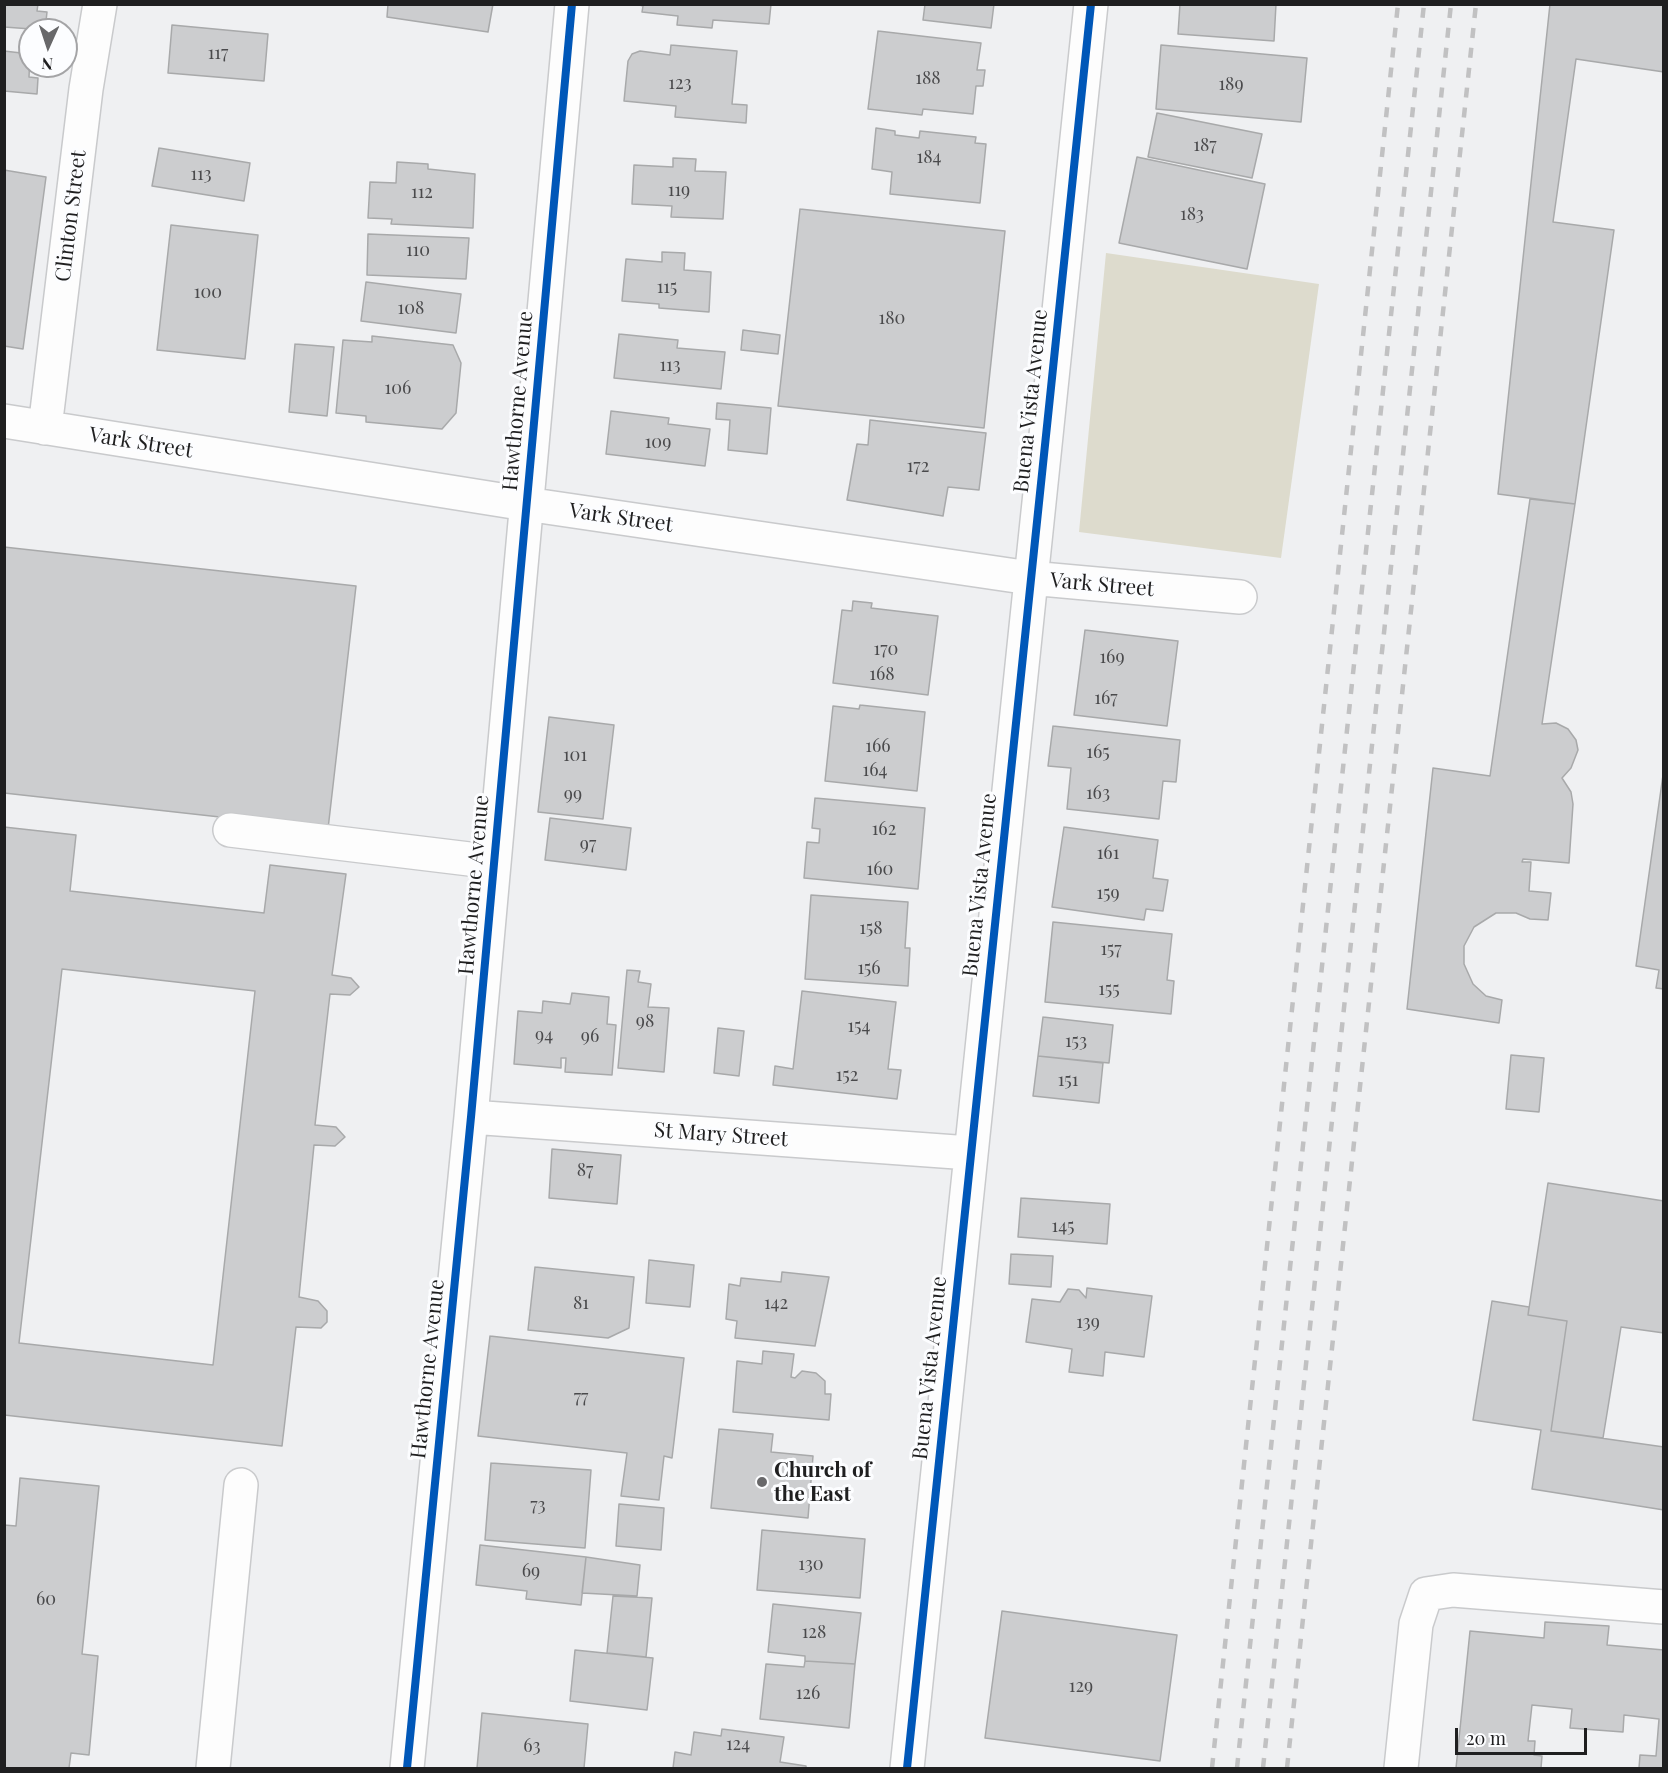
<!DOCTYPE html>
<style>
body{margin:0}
#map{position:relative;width:1668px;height:1773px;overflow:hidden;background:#eff0f2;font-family:"Playfair Display",serif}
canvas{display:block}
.frame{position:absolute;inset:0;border:6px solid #1f1f20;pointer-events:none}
.north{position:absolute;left:18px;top:18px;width:60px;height:60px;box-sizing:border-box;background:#fcfdff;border:2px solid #a4a4a6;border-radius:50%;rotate:183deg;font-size:16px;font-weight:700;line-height:24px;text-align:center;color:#1f1f20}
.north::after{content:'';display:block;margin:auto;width:21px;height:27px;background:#68686a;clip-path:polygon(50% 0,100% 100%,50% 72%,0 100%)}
.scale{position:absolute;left:1455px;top:1728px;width:132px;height:27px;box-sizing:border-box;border:3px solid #1f1f20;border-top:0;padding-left:8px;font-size:18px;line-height:21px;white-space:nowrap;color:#1f1f20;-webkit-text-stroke:4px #fcfdff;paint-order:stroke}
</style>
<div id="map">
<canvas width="1668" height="1773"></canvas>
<div class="frame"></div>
<div class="north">N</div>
<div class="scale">20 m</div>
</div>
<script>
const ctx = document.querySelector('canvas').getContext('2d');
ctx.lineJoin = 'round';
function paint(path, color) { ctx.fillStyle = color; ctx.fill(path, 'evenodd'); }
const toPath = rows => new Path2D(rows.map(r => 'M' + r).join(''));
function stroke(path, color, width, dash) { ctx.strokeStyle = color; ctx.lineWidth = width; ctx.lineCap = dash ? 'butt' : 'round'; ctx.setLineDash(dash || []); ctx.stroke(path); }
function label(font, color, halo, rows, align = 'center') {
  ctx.font = font + ' "Playfair Display",serif'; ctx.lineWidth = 6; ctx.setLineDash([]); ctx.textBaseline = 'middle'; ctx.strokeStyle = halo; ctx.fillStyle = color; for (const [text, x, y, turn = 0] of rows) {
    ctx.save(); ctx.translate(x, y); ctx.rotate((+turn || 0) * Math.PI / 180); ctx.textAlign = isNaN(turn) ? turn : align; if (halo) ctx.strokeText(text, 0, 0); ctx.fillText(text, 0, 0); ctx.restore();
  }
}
const green = toPath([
 [1106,253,1319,284,1281,558,1079,532]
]);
const building = toPath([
 [4,4,38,4,37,11,47,12,45,30,4,27,4,4],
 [388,4,493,4,488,32,387,17,388,4],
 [636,4,771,4,769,24,713,20,712,28,677,25,678,16,642,12,643,6,636,4],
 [925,4,994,4,991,28,923,20,925,4],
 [1180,4,1276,4,1274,41,1178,34,1180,4],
 [1550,4,1664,4,1664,72,1576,59,1553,222,1614,230,1575,504,1498,494,1550,4],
 [172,25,268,34,264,81,168,73,172,25],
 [878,31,981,43,977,70,985,70,983,86,976,86,973,114,923,109,922,115,868,109,878,31],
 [671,45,737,51,732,104,747,105,746,123,675,117,676,106,624,101,628,61,632,54,640,51,670,55,671,45],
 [1161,45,1307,58,1301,122,1156,109,1161,45],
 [4,51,30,54,29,77,38,78,37,94,4,91,4,51],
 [1157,113,1262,134,1252,178,1148,157,1157,113],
 [876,128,895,131,895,135,919,138,920,131,976,137,975,143,986,144,980,203,890,194,892,172,872,169,876,128],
 [159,148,250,163,244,201,152,186,159,148],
 [1137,157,1265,184,1247,269,1119,243,1137,157],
 [673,158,696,159,695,171,726,172,723,219,671,217,672,206,632,204,634,165,673,167,673,158],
 [397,162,428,164,428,169,475,174,473,228,391,224,392,219,368,218,370,182,396,183,397,162],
 [4,170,46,177,23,349,4,346,4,170],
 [800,209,1005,231,984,428,778,406,800,209],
 [171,225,258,235,245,359,157,350,171,225],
 [368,234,469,238,466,279,367,275,368,234],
 [662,252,685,253,684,270,711,272,709,312,659,308,659,304,622,301,626,259,662,262,662,252],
 [366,282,461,294,456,333,361,321,366,282],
 [743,330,780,335,778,354,741,350,743,330],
 [619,334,678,340,677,348,725,352,721,389,614,378,619,334],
 [372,336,453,345,461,363,456,413,442,429,366,422,366,416,336,413,343,340,372,342,372,336],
 [295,344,334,347,327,416,289,412,295,344],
 [717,403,771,408,767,454,728,450,730,420,716,419,717,403],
 [611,411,669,418,668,424,710,429,705,466,606,454,611,411],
 [870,420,986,433,979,490,948,487,943,516,847,500,857,444,868,445,870,420],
 [1530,499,1575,504,1542,724,1556,723,1568,729,1576,740,1578,750,1571,768,1562,778,1571,792,1573,804,1569,863,1523,859,1522,862,1531,862,1529,891,1551,893,1548,920,1530,919,1516,913,1496,913,1474,927,1464,946,1464,964,1473,984,1486,996,1502,1000,1499,1023,1407,1009,1433,768,1490,776,1530,499],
 [4,547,356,586,328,829,4,793,4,547],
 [853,601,872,603,871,608,938,616,928,695,833,683,842,610,852,611,853,601],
 [1085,630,1178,641,1167,726,1074,715,1085,630],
 [860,705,925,712,917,791,825,781,833,706,859,709,860,705],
 [549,717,614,725,603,819,538,812,549,717],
 [1053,726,1180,740,1176,782,1163,781,1159,819,1067,809,1071,768,1048,766,1053,726],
 [1664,768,1664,989,1656,988,1659,970,1636,966,1664,768],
 [815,798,925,808,918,889,804,878,807,842,819,843,820,829,812,828,815,798],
 [550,818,631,828,626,870,545,860,550,818],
 [4,827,76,835,70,891,264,913,270,865,346,874,332,975,351,978,359,987,350,995,330,994,315,1125,336,1127,345,1137,335,1146,314,1145,299,1297,318,1301,327,1311,327,1322,321,1328,296,1327,282,1446,4,1415,4,827],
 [62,969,255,991,213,1365,19,1343,62,969],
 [1064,827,1158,840,1153,878,1168,880,1163,911,1146,909,1144,920,1052,907,1064,827],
 [811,895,908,902,905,948,910,948,908,986,805,979,811,895],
 [1053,922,1172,934,1167,980,1174,981,1171,1014,1045,1002,1053,922],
 [627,970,640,971,638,982,651,984,648,1007,669,1008,664,1072,618,1068,627,970],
 [802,991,896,1002,888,1069,901,1070,897,1099,773,1085,775,1066,793,1069,802,991],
 [572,993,609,997,607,1024,616,1025,612,1075,565,1072,566,1058,561,1058,561,1068,514,1064,518,1011,542,1013,543,1001,570,1004,572,993],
 [1043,1017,1113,1025,1109,1063,1038,1056,1043,1017],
 [718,1028,744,1031,739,1076,714,1073,718,1028],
 [1511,1055,1544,1058,1539,1112,1506,1109,1511,1055],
 [1038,1056,1103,1063,1099,1103,1033,1096,1038,1056],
 [552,1149,621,1155,617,1204,549,1198,552,1149],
 [1548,1183,1664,1201,1664,1333,1621,1327,1603,1438,1551,1431,1567,1321,1528,1315,1548,1183],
 [1021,1198,1110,1204,1107,1244,1018,1237,1021,1198],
 [1011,1254,1053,1256,1051,1287,1009,1284,1011,1254],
 [649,1260,694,1265,690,1307,646,1303,649,1260],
 [535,1267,634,1277,629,1328,608,1338,528,1330,535,1267],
 [782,1272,829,1277,815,1346,735,1338,737,1321,726,1319,729,1284,740,1286,741,1278,781,1282,782,1272],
 [1087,1288,1152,1296,1144,1357,1105,1352,1103,1376,1069,1372,1072,1349,1026,1342,1032,1299,1060,1302,1068,1289,1079,1290,1086,1298,1087,1288],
 [1492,1301,1529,1307,1528,1315,1567,1321,1551,1431,1664,1447,1664,1510,1532,1489,1541,1430,1473,1420,1492,1301],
 [490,1336,684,1358,672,1458,664,1456,659,1500,621,1496,627,1453,478,1436,490,1336],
 [763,1351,794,1354,791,1377,795,1378,802,1371,816,1373,825,1381,825,1394,831,1394,829,1420,733,1412,737,1361,762,1364,763,1351],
 [719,1429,773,1434,771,1452,813,1456,808,1518,711,1508,719,1429],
 [491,1463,591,1470,585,1548,485,1540,491,1463],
 [20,1478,99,1486,82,1654,98,1656,89,1755,71,1753,69,1768,4,1768,4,1525,16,1526,20,1478],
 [619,1504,664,1508,661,1550,616,1546,619,1504],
 [762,1530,865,1539,860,1598,757,1590,762,1530],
 [480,1545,586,1557,581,1605,526,1599,527,1591,476,1585,480,1545],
 [586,1557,640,1565,637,1596,582,1593,586,1557],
 [613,1596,652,1598,646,1657,607,1653,613,1596],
 [773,1604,861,1613,855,1664,805,1661,805,1656,768,1652,773,1604],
 [1002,1611,1177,1635,1160,1761,985,1738,1002,1611],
 [1545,1622,1609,1626,1607,1645,1664,1650,1664,1768,1639,1768,1640,1755,1656,1756,1659,1719,1624,1715,1623,1732,1570,1728,1572,1709,1532,1705,1528,1741,1535,1741,1534,1755,1542,1756,1541,1768,1456,1768,1470,1631,1544,1638,1545,1622],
 [575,1650,653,1658,647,1710,570,1701,575,1650],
 [805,1661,855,1664,849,1728,760,1719,766,1664,804,1667,805,1661],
 [482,1713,588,1724,584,1768,477,1768,482,1713],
 [722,1729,784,1737,780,1762,806,1766,806,1768,673,1768,675,1752,691,1755,694,1732,721,1736,722,1729]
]);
const minor = toPath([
 [4,421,526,504,1030,578,1240,597],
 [45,428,86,89,100,4],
 [230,830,494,862],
 [471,1117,970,1153],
 [213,1768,241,1485],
 [407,1768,471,1117,572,4],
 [907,1768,1091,4],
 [1401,1768,1416,1624,1426,1594,1453,1590,1664,1607]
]);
const rail = toPath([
 [1212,1768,1398,4],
 [1237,1768,1424,4],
 [1263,1768,1451,4],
 [1287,1768,1476,4]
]);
const cycleway = toPath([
 [407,1768,471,1117,572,4],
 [907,1768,1091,4]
]);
const markers = [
 [762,1482,6,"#68686a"]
];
const numberNames = [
 ["117",218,53],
 ["188",928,78],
 ["123",680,83],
 ["189",1231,84],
 ["187",1205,145],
 ["184",929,157],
 ["113",201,174],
 ["119",679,190],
 ["112",422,192],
 ["183",1192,214],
 ["110",418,250],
 ["115",667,287],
 ["100",208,292],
 ["108",411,308],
 ["180",892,318],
 ["113",670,365],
 ["106",398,388],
 ["109",658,442],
 ["172",918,466],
 ["170",886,649],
 ["169",1112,657],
 ["168",882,674],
 ["167",1106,698],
 ["166",878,746],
 ["165",1098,752],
 ["101",575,755],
 ["164",875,770],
 ["163",1098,793],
 ["99",573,794],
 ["162",884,829],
 ["97",588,844],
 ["161",1108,853],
 ["160",880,869],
 ["159",1108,893],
 ["158",871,928],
 ["157",1111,949],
 ["156",869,968],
 ["155",1109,989],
 ["98",645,1021],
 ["154",859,1026],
 ["94",544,1035],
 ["96",590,1036],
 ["153",1076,1041],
 ["152",847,1075],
 ["151",1068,1080],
 ["87",585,1170],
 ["145",1063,1226],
 ["81",581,1303],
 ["142",776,1303],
 ["139",1088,1322],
 ["77",581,1397],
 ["73",538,1505],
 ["130",811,1564],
 ["69",531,1571],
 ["60",46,1599],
 ["128",814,1632],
 ["129",1081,1686],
 ["126",808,1693],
 ["124",738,1744],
 ["63",532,1746]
];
const streetNames = [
 ["Clinton Street",71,216,-83],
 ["Hawthorne Avenue",518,401,-85],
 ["Buena Vista Avenue",1031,401,-84],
 ["Vark Street",141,443,9],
 ["Vark Street",621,518,8],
 ["Vark Street",1102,585,5],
 ["Hawthorne Avenue",474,885,-85],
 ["Buena Vista Avenue",980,885,-84],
 ["St Mary Street",721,1135,4],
 ["Buena Vista Avenue",930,1368,-84],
 ["Hawthorne Avenue",428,1369,-84]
];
const poiNames = [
 ["Church of",774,1470],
 ["the East",774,1494]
];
paint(green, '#dddbcd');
paint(building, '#cccdcf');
stroke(building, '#a8a9aa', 1.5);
stroke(minor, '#c9cacc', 36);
stroke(minor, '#fdfdfd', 33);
stroke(rail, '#c1c1c2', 4.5, [10, 10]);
stroke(cycleway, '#0057b8', 8);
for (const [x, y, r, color] of markers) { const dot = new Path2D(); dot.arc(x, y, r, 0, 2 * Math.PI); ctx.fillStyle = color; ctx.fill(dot); stroke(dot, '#fcfdff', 2); }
label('18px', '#4a4a4c', null, numberNames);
label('21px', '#1f1f20', '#fcfdff', streetNames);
label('bold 21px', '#1f1f20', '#fcfdff', poiNames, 'left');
</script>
